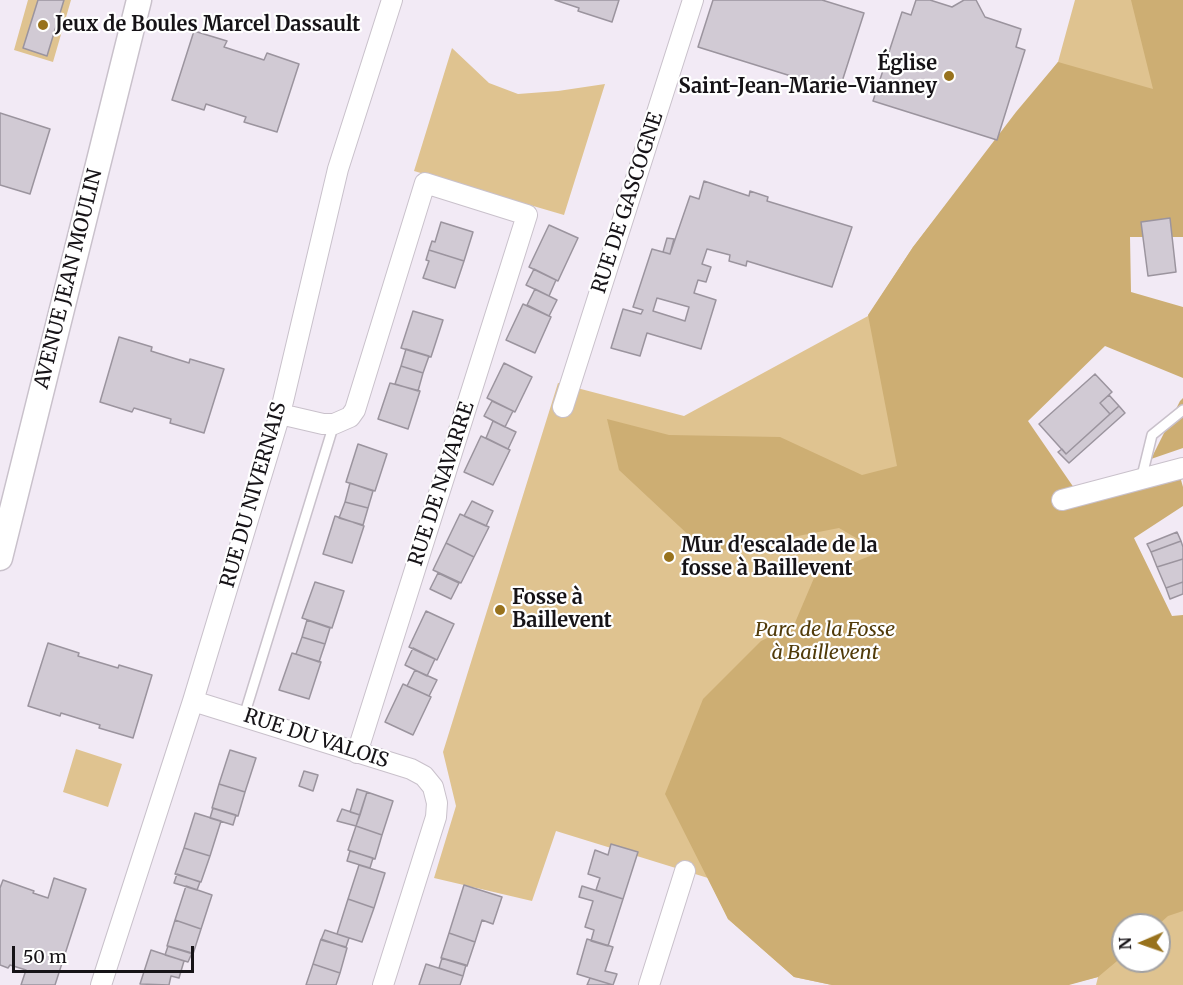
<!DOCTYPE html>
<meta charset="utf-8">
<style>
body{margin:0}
#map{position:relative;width:1183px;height:985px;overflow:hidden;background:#f2eaf5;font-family:Merriweather,serif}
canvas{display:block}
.north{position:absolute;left:1111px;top:913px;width:60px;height:60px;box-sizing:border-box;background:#fff;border:2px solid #a2a1a2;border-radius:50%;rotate:268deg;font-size:16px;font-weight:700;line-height:24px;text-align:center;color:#161317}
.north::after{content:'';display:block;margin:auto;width:21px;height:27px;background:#98721d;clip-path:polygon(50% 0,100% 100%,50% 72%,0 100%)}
.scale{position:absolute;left:12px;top:946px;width:182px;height:27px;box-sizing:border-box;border:3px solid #161317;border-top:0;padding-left:8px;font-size:18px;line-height:21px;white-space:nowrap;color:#161317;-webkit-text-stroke:4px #fff;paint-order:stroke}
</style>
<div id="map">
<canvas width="1183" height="985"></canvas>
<div class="north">N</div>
<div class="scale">50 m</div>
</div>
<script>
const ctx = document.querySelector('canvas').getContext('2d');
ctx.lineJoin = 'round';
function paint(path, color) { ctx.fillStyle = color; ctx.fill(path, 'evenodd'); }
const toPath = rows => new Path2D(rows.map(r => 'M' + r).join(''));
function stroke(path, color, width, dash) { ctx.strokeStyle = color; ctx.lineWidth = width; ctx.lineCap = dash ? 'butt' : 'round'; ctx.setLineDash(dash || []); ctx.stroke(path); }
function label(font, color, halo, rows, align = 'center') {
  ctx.font = font + ' Merriweather,serif'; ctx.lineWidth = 4.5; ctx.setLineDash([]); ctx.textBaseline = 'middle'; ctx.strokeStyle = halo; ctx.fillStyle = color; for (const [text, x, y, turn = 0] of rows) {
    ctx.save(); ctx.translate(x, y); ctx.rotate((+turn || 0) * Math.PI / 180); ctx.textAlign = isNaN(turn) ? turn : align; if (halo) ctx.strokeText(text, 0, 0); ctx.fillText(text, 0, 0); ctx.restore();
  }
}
const green = toPath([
 [28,0,71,0,53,62,14,50],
 [1075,0,1172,0,1183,173,966,325,1183,778,1183,985,1096,985,1098,977,1066,985,832,985,794,977,728,919,708,878,556,831,532,901,434,878,456,806,443,752,558,383,684,416,868,316,913,247,1058,62],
 [1123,925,1159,925,1159,961,1123,961],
 [452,48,489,83,518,94,558,91,605,84,564,215,414,171],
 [76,749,122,764,108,807,63,792]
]);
const forest = toPath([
 [1131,0,1183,0,1183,237,1130,237,1131,292,1183,307,1183,378,1105,346,1028,421,1083,501,1179,473,1183,487,1183,506,1134,538,1172,616,1183,615,1183,911,1168,916,1158,925,1123,925,1123,956,1098,977,1069,985,832,985,794,977,728,919,665,794,703,699,761,641,794,625,814,578,880,552,839,528,716,552,695,541,619,470,607,419,669,435,780,437,862,475,897,466,868,315,913,247,1016,112,1058,62,1153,89],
 [1183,398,1183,448,1151,459,1180,401]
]);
const building = toPath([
 [38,0,64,0,47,56,23,48,38,0],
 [555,0,619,0,612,22,578,11,579,8,555,0],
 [713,0,822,0,864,13,839,91,698,47,713,0],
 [916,0,930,0,952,7,964,0,976,0,985,17,1021,29,1016,47,1025,50,997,140,873,101,902,12,911,15,916,0],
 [194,31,227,41,224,47,264,60,267,53,299,64,277,132,244,122,246,117,206,104,204,110,172,100,194,31],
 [0,113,50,129,30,194,0,185,0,113],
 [704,181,749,196,750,191,768,197,767,201,852,227,832,287,747,261,746,266,729,261,730,255,707,249,702,264,711,267,706,282,698,280,694,293,716,300,701,349,647,333,640,356,611,348,623,309,641,314,643,310,633,307,652,249,670,254,690,196,699,199,704,181],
 [657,298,689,307,685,321,653,311,657,298],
 [1170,218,1176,272,1148,276,1141,222,1170,218],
 [441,222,473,232,464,261,429,250,432,241,435,242,441,222],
 [549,225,578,238,558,281,529,267,549,225],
 [667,238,674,239,670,254,663,252,667,238],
 [429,250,464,261,455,288,423,278,429,261,426,260,429,250],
 [534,269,556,280,549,296,526,285,534,269],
 [535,289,557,300,549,316,527,305,535,289],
 [523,304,551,317,535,353,506,340,523,304],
 [413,311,443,320,431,357,401,348,413,311],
 [119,337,152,347,151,351,189,363,190,359,224,369,204,433,170,423,171,419,134,408,132,412,100,402,119,337],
 [406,349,429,356,423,373,401,366,406,349],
 [504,363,532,377,515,412,487,398,504,363],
 [401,366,423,373,418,391,395,384,401,366],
 [1095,374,1112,392,1100,403,1110,414,1066,454,1039,424,1095,374],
 [390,383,420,391,408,429,378,419,390,383],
 [1109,395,1119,406,1110,414,1100,403,1109,395],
 [492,401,513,411,505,427,484,416,492,401],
 [1119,406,1125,413,1069,463,1058,452,1062,449,1066,454,1119,406],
 [493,421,516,432,508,449,486,438,493,421],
 [481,436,510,450,493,485,464,472,481,436],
 [358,444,387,454,375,491,346,482,358,444],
 [350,483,373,491,368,508,345,502,350,483],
 [472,501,493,511,486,526,464,516,472,501],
 [345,502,368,508,363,525,339,518,345,502],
 [460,514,489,527,474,557,446,543,460,514],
 [335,516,364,526,352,563,323,554,335,516],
 [1177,532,1181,541,1151,552,1147,544,1177,532],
 [1181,541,1183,547,1183,559,1157,567,1151,552,1181,541],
 [446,543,474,557,461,583,433,570,446,543],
 [1183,559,1183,582,1166,588,1157,567,1183,559],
 [438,573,459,583,451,599,430,589,438,573],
 [315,582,344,591,332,628,302,618,315,582],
 [1183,582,1183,594,1170,599,1166,588,1183,582],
 [426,611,454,624,437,660,409,647,426,611],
 [307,620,330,628,325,644,302,637,307,620],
 [302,637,325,644,319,662,296,654,302,637],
 [48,643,79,653,78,656,118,668,119,665,152,675,133,738,99,728,100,725,61,713,60,716,28,706,48,643],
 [413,648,435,659,427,676,405,665,413,648],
 [292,653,321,662,309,699,279,690,292,653],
 [415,670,437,680,429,696,407,686,415,670],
 [403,684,431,697,413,735,385,722,403,684],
 [230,750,256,758,245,792,219,784,230,750],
 [304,771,318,775,313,791,299,786,304,771],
 [219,784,245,792,238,816,212,808,219,784],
 [357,789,367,792,360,815,350,812,357,789],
 [367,792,393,801,382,835,356,826,367,792],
 [213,808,236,815,233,825,210,818,213,808],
 [342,809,360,815,356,826,337,821,342,809],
 [195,813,221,821,210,856,184,848,195,813],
 [356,826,382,835,375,859,348,850,356,826],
 [611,844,638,852,623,899,596,890,600,878,588,874,595,850,608,855,611,844],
 [184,848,210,856,201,882,175,874,184,848],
 [350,851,373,858,370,868,347,861,350,851],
 [359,865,385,873,374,908,348,899,359,865],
 [177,874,200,882,197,890,174,883,177,874],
 [54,878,86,889,55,985,21,985,26,970,10,965,8,968,0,965,0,888,3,880,34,891,33,893,48,898,54,878],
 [464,885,502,897,493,924,482,920,475,942,449,933,464,885],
 [186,886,212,895,201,929,175,920,186,886],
 [582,886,623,899,608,946,591,941,594,930,585,927,593,901,579,897,582,886],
 [348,899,374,908,362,942,337,934,348,899],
 [175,920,201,929,193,954,167,946,175,920],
 [325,930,349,938,346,947,321,940,325,930],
 [449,933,475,942,467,966,441,958,449,933],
 [321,939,347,948,340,973,313,964,321,939],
 [587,939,613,947,605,971,617,974,613,985,577,974,587,939],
 [168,946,192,953,188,962,165,955,168,946],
 [151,950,184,961,179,978,171,976,169,985,140,984,151,950],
 [442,958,466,965,463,976,439,968,442,958],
 [313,964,340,973,336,985,306,985,313,964],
 [426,964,463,976,460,985,419,985,426,964],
 [590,978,613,985,587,985,590,978]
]);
const service = toPath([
 [1141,480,1152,435,1183,410],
 [244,716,334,424]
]);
const minor = toPath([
 [563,407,693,0],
 [280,414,323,424,334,424,350,417,355,410,425,183,527,215,357,753],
 [1062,500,1183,468],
 [193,701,411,769,424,776,433,787,437,803,436,817,383,985],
 [101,985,193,701,280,414,338,169,392,0],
 [649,985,685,871]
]);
const tertiary = toPath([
 [0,558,139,0]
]);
const markers = [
 [43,25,6,"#98721d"],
 [949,76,6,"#98721d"],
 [669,557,6,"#98721d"],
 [500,610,6,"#98721d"]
];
const poiNames = [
 ["Jeux de Boules Marcel Dassault",55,25],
 ["Église",937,64,"right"],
 ["Saint-Jean-Marie-Vianney",937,87,"right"],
 ["Mur d'escalade de la",681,546],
 ["fosse à Baillevent",681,569],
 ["Fosse à",512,598],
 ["Baillevent",512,621]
];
const streetNames = [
 ["RUE DE GASCOGNE",628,203,-72],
 ["AVENUE JEAN MOULIN",69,279,-76],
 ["RUE DE NAVARRE",442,484,-72],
 ["RUE DU NIVERNAIS",254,495,-74],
 ["RUE DU VALOIS",316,739,18]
];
const parkNames = [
 ["Parc de la Fosse",825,630],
 ["à Baillevent",825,653]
];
paint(green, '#dfc390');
paint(forest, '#cdae73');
paint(building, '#d1cad4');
stroke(building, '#9b949e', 1.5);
stroke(service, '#c9c1cb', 12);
stroke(minor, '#c9c1cb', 22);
stroke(tertiary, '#c9c1cb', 27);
stroke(service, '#fff', 9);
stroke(minor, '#fff', 20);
stroke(tertiary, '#fff', 24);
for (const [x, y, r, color] of markers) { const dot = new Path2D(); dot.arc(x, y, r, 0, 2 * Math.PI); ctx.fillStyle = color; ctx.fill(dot); stroke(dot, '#fff', 2); }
label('bold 20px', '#161317', '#fff', poiNames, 'left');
label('20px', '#161317', '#fff', streetNames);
label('italic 20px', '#513b0a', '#fff', parkNames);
</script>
